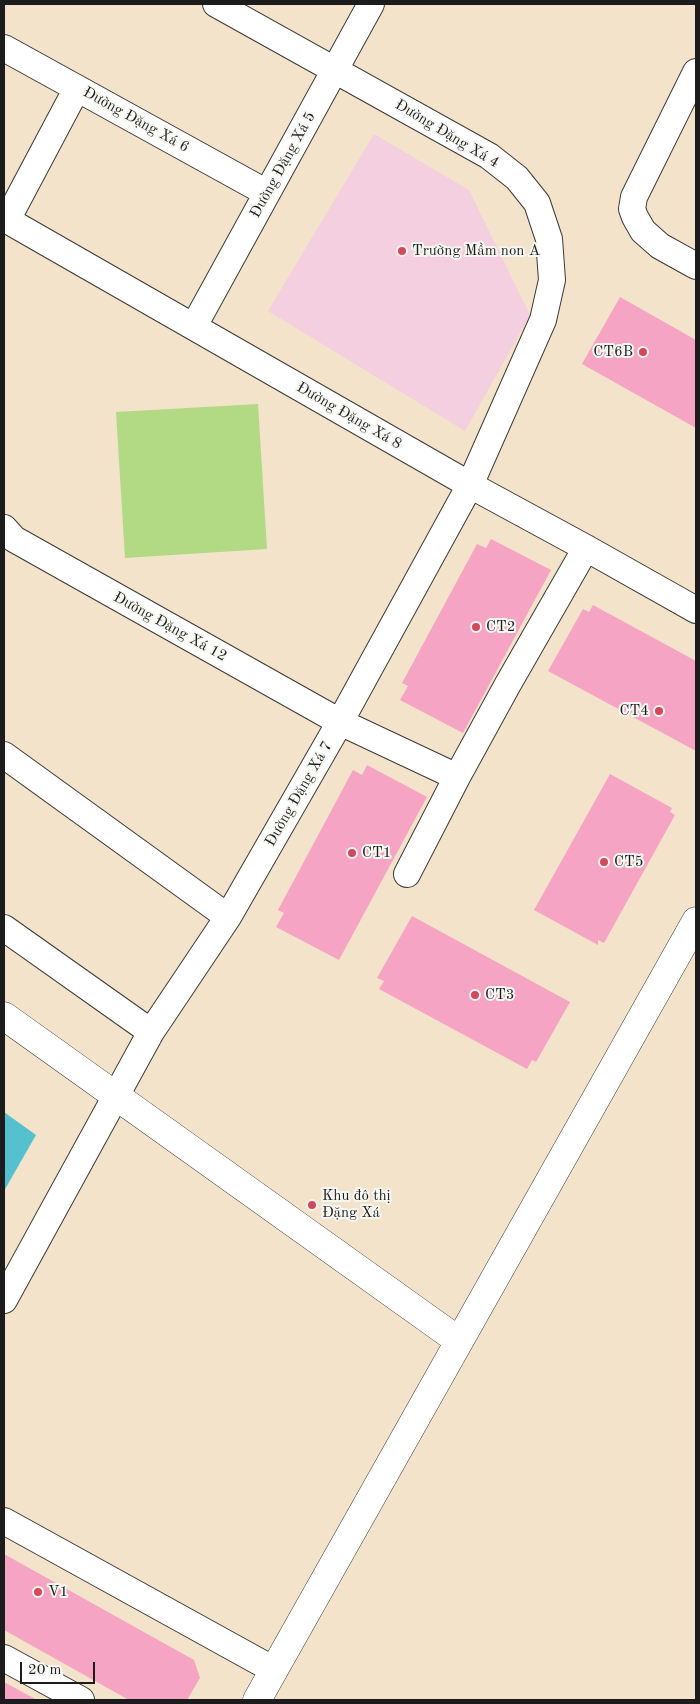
<!DOCTYPE html>
<meta charset="utf-8">
<style>
body{margin:0}
#map{position:relative;width:700px;height:1704px;overflow:hidden;background:#f3e3cb;font-family:"Old Standard TT",serif}
canvas{display:block}
.frame{position:absolute;inset:0;border:5px solid #1c1c1c;pointer-events:none}
.scale{position:absolute;left:20px;top:1662px;width:75px;height:22px;box-sizing:border-box;border:2px solid #1c1c1c;border-top:0;padding-left:6px;font-size:15px;line-height:18px;white-space:nowrap;color:#1c1c1c;-webkit-text-stroke:4px #f6f6f2;paint-order:stroke}
</style>
<div id="map">
<canvas width="700" height="1704"></canvas>
<div class="frame"></div>
<div class="scale">20 m</div>
</div>
<script>
const ctx = document.querySelector('canvas').getContext('2d');
ctx.lineJoin = 'round';
function paint(path, color) { ctx.fillStyle = color; ctx.fill(path, 'evenodd'); }
const toPath = rows => new Path2D(rows.map(r => 'M' + r).join(''));
function stroke(path, color, width, dash) { ctx.strokeStyle = color; ctx.lineWidth = width; ctx.lineCap = dash ? 'butt' : 'round'; ctx.setLineDash(dash || []); ctx.stroke(path); }
function label(font, color, halo, rows, align = 'center') {
  ctx.font = font + ' "Old Standard TT",serif'; ctx.lineWidth = 4; ctx.setLineDash([]); ctx.textBaseline = 'middle'; ctx.strokeStyle = halo; ctx.fillStyle = color; for (const [text, x, y, turn = 0] of rows) {
    ctx.save(); ctx.translate(x, y); ctx.rotate((+turn || 0) * Math.PI / 180); ctx.textAlign = isNaN(turn) ? turn : align; if (halo) ctx.strokeText(text, 0, 0); ctx.fillText(text, 0, 0); ctx.restore();
  }
}
const built = toPath([
 [374,134,469,190,530,315,465,431,268,311]
]);
const green = toPath([
 [258,404,267,549,125,558,116,412]
]);
const water = toPath([
 [4,1112,36,1135,4,1191]
]);
const building = toPath([
 [620,297,696,340,696,428,582,364],
 [491,539,551,570,463,733,400,700,408,686,402,683,477,544,486,548],
 [593,605,696,661,696,751,548,671,583,609,589,612],
 [367,765,427,797,339,960,276,927,284,913,278,910,353,770,362,775],
 [610,774,672,808,670,812,675,815,604,943,598,940,598,945,534,910],
 [412,916,570,1002,536,1062,532,1060,527,1069,379,989,384,981,377,978],
 [4,1554,194,1660,200,1678,187,1700,129,1700,4,1630],
 [4,1682,37,1700,4,1700]
]);
const minor = toPath([
 [4,48,267,193],
 [696,72,634,197,632,209,635,217,643,231,660,246,696,266],
 [7,220,77,88],
 [4,221,7,220,470,485,586,548,696,610],
 [194,326,371,4],
 [4,528,14,539,340,722,457,777,407,874],
 [4,755,228,917],
 [457,777,508,684,586,548],
 [4,928,151,1032],
 [4,1300,151,1032,228,917,340,722,470,485,543,320,552,280,549,239,537,203,517,178,489,156,216,4],
 [4,1521,274,1670],
 [4,1658,81,1700]
]);
const tertiary = toPath([
 [4,1016,459,1341],
 [257,1700,696,921]
]);
const markers = [
 [402,251,5,"#d1495b"],
 [643,352,5,"#d1495b"],
 [476,627,5,"#d1495b"],
 [659,711,5,"#d1495b"],
 [352,853,5,"#d1495b"],
 [604,862,5,"#d1495b"],
 [475,995,5,"#d1495b"],
 [312,1205,5,"#d1495b"],
 [38,1592,5,"#d1495b"]
];
const streetNames = [
 ["Đường Đặng Xá 6",136,120,29],
 ["Đường Đặng Xá 4",447,134,31],
 ["Đường Đặng Xá 5",283,165,-61],
 ["Đường Đặng Xá 8",349,416,30],
 ["Đường Đặng Xá 12",170,627,29],
 ["Đường Đặng Xá 7",299,794,-60]
];
const poiNames = [
 ["Trường Mầm non A",412,251],
 ["CT6B",633,352,"right"],
 ["CT2",486,627],
 ["CT4",649,711,"right"],
 ["CT1",362,853],
 ["CT5",614,862],
 ["CT3",485,995],
 ["Khu đô thị",322,1196],
 ["Đặng Xá",322,1213],
 ["V1",48,1592]
];
paint(built, '#f3cfdf');
paint(green, '#b2da84');
paint(water, '#55c1cf');
paint(building, '#f6a4c3');
stroke(minor, '#3c3a36', 28);
stroke(tertiary, '#3c3a36', 29);
stroke(minor, '#fff', 26);
stroke(tertiary, '#fff', 28);
for (const [x, y, r, color] of markers) { const dot = new Path2D(); dot.arc(x, y, r, 0, 2 * Math.PI); ctx.fillStyle = color; ctx.fill(dot); stroke(dot, '#f6f6f2', 2); }
label('15px', '#1c1c1c', '#f6f6f2', streetNames);
label('15px', '#1c1c1c', '#f6f6f2', poiNames, 'left');
</script>
